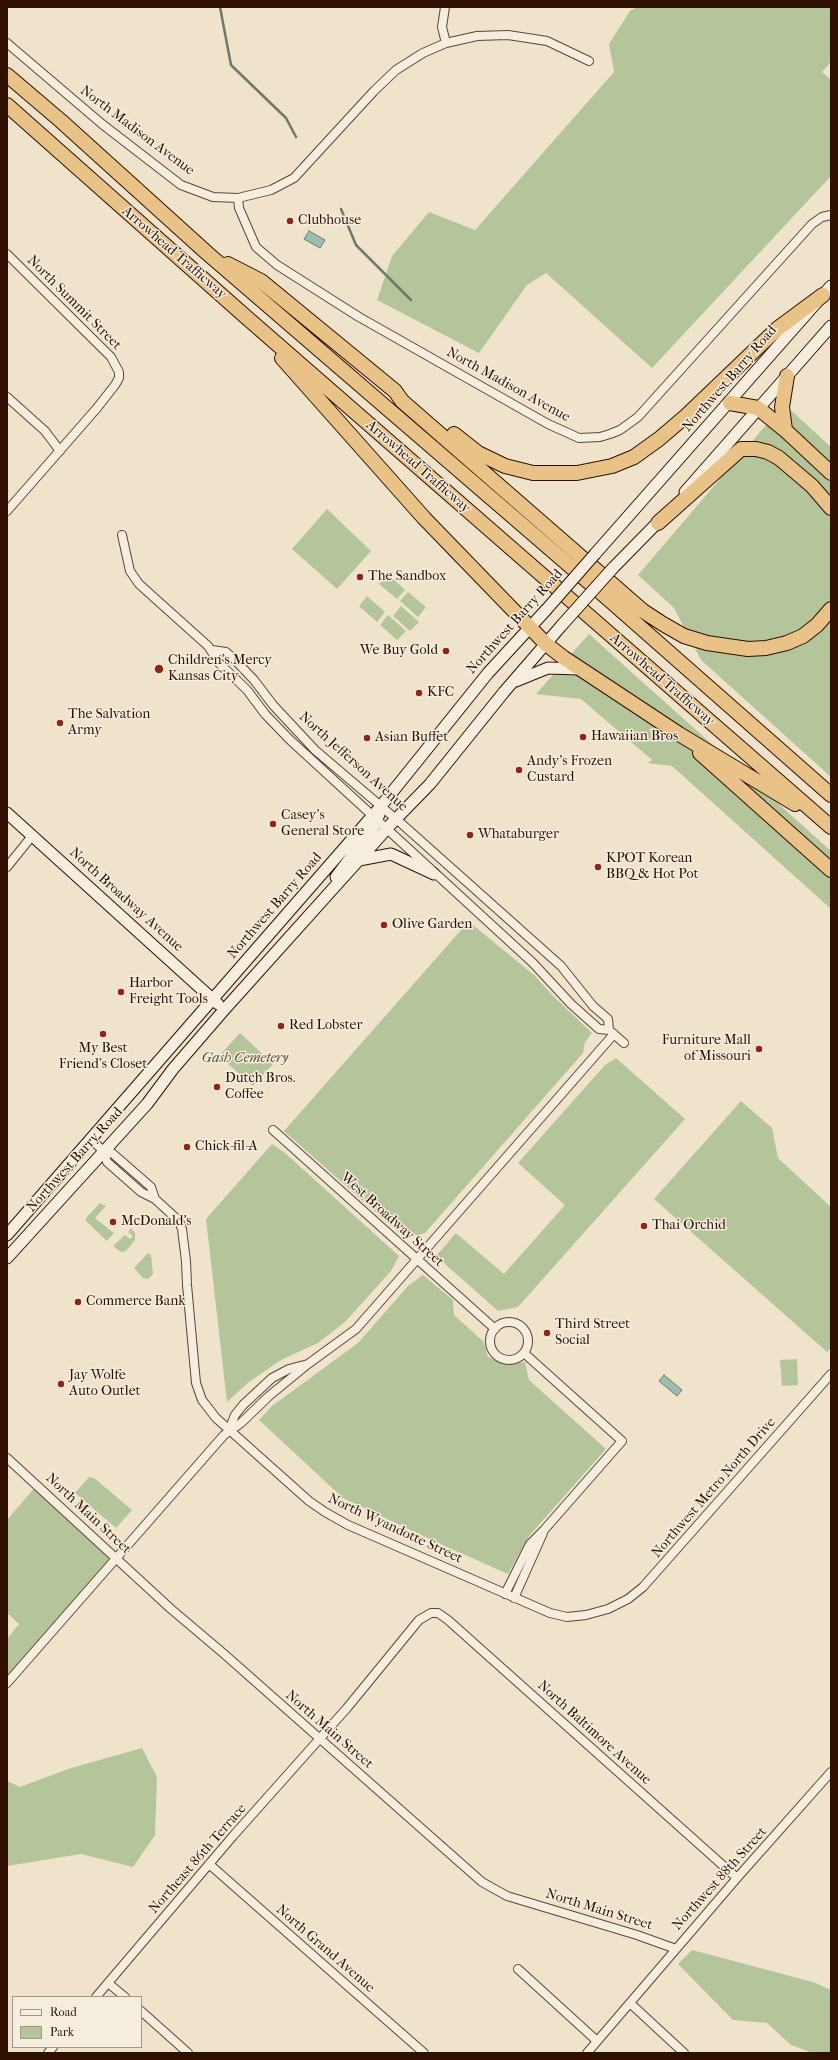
<!DOCTYPE html>
<style>
body{margin:0}
#map{position:relative;width:838px;height:2060px;overflow:hidden;background:#efe4cb;font-family:"IM FELL French Canon",serif}
canvas{display:block}
.frame{position:absolute;inset:0;border:8px solid #2f0f00;pointer-events:none}
.legend{position:absolute;left:12px;top:1996px;width:130px;height:52px;box-sizing:border-box;background:#f5eddd;border:1px solid #a69485;margin:0;padding:5px 7px;list-style:none;font-size:12px;color:#2f0f00}
.legend li{display:flex;align-items:center;gap:8px;height:20px}
.legend b{width:20px;border:1px solid #a69485}
</style>
<div id="map">
<canvas width="838" height="2060"></canvas>
<div class="frame"></div>
<ul class="legend">
<li><b style="height:5px;background:#f5eddd"></b>Road</li>
<li><b style="height:11px;background:#b4c59b"></b>Park</li>
</ul>
</div>
<script>
const ctx = document.querySelector('canvas').getContext('2d');
ctx.lineJoin = 'round';
function paint(path, color) { ctx.fillStyle = color; ctx.fill(path, 'evenodd'); }
const toPath = rows => new Path2D(rows.map(r => 'M' + r).join(''));
function stroke(path, color, width, dash) { ctx.strokeStyle = color; ctx.lineWidth = width; ctx.lineCap = dash ? 'butt' : 'round'; ctx.setLineDash(dash || []); ctx.stroke(path); }
function label(font, color, halo, rows, align = 'center') {
  ctx.font = font + ' "IM FELL French Canon",serif'; ctx.lineWidth = 3; ctx.setLineDash([]); ctx.textBaseline = 'middle'; ctx.strokeStyle = halo; ctx.fillStyle = color; for (const [text, x, y, turn = 0] of rows) {
    ctx.save(); ctx.translate(x, y); ctx.rotate((+turn || 0) * Math.PI / 180); ctx.textAlign = isNaN(turn) ? turn : align; if (halo) ctx.strokeText(text, 0, 0); ctx.fillText(text, 0, 0); ctx.restore();
  }
}
const green = toPath([
 [637,7,831,7,831,62,822,72,831,80,831,176,652,368,546,273,527,285,479,353,377,300,392,256,429,212,475,230,614,72,609,44,630,11],
 [784,404,831,447,831,777,701,660,674,608,638,575],
 [327,509,371,551,337,589,292,549],
 [388,574,405,590,397,599,379,584],
 [408,592,426,607,418,617,400,601],
 [367,596,385,612,377,622,359,606],
 [401,606,419,622,410,631,393,616],
 [388,615,406,631,397,640,380,625],
 [589,634,831,851,831,909,672,766,647,763,652,760,581,699,536,694],
 [473,925,535,976,554,997,592,1033,585,1042,583,1053,425,1233,406,1239,284,1131,462,929],
 [240,1033,273,1064,253,1086,219,1056],
 [616,1058,685,1119,518,1307,498,1311,436,1256,456,1233,504,1274,565,1205,518,1163,605,1065],
 [741,1101,772,1128,778,1158,831,1207,831,1348,827,1352,654,1199],
 [272,1144,285,1153,399,1256,391,1271,345,1322,318,1343,281,1360,249,1382,227,1402,206,1219],
 [100,1203,106,1206,95,1218,114,1233,107,1241,86,1221,86,1218],
 [131,1228,135,1233,135,1240,126,1251,121,1252,113,1246,125,1235,130,1239,133,1236,128,1232],
 [148,1253,151,1255,153,1274,148,1279,143,1278,134,1268],
 [423,1275,453,1300,454,1315,484,1342,488,1357,506,1365,525,1362,529,1380,606,1449,529,1536,508,1574,438,1543,343,1498,259,1420,272,1406,358,1343,408,1286],
 [797,1359,798,1385,782,1386,780,1360],
 [89,1477,94,1478,132,1510,116,1528,75,1493],
 [37,1485,116,1557,7,1683,7,1639,19,1624,7,1613,7,1520],
 [142,1748,157,1777,155,1835,133,1867,81,1854,7,1866,7,1781,20,1787,68,1769],
 [692,1950,813,1982,831,1990,831,2053,813,2053,791,2045,767,2023,733,2020,678,1964]
]);
const water = toPath([
 [309,231,325,240,320,248,304,239,309,231],
 [664,1375,682,1390,677,1396,659,1381,664,1375]
]);
const stream = toPath([
 [220,7,231,65,286,118,296,137],
 [341,209,356,245,411,300]
]);
const street = toPath([
 [445,7,442,27,446,43],
 [7,43,102,124,181,185,213,197,238,198,271,190,294,178,374,91,396,70,423,53,446,43,477,36,508,35,547,41,589,61],
 [238,198,239,208,256,247,277,265,359,317,548,424,579,438,600,437,610,434,620,430,638,417,812,224,822,217,831,215],
 [7,254,111,357,119,372,119,378,115,385,97,408,7,511],
 [7,397,45,431,60,451],
 [122,535,130,571,139,584,208,646,219,663,247,690,265,714,289,739,533,963,571,1004,599,1029,609,1030,624,1043],
 [212,650,226,652,234,659,254,680,273,705,315,750,403,825,561,966,593,1006,608,1019,609,1030],
 [7,867,32,836],
 [273,1130,495,1329],
 [91,1139,104,1152,112,1153,143,1180,151,1187,155,1199],
 [104,1152,107,1162,141,1192,155,1199,179,1221,182,1229,186,1261,187,1285,196,1383,202,1400,216,1418,309,1501,325,1512,348,1525,550,1613,567,1617,586,1615,608,1609,628,1599,643,1587,831,1374],
 '490 1341a19 19 0 1 1 38 0a19 19 0 1 1-38 0Z',
 [308,1364,356,1329,614,1034],
 [7,1458,171,1609,223,1653,482,1882,507,1896,637,1935,676,1949],
 [505,1594,530,1544,544,1530,622,1441,524,1353],
 [514,1598,543,1533],
 [7,1683,224,1435,241,1423,269,1396,308,1364,289,1369,272,1378,243,1405,235,1415,229,1430],
 [209,1864,424,2053],
 [518,1969,597,2041],
 [108,1983,125,1997],
 [96,1997,233,1836,347,1708,419,1620,431,1613,438,1613,448,1620,737,1878],
 [630,2003,684,2053],
 [141,2011,188,2053],
 [48,2053,53,2047],
 [587,2053,737,1878,831,1772]
]);
const secondary = toPath([
 [685,492,831,326],
 [595,554,831,286],
 [613,568,663,517],
 [516,681,548,668,579,669],
 [7,813,218,1004],
 [359,860,391,854,434,874],
 [336,877,375,825,381,809],
 [7,1235,381,806,488,673,546,610],
 [7,1258,147,1104,173,1069,224,1010,392,823,430,784,504,692,562,625]
]);
const highway = toPath([
 [7,75,61,121,207,253,606,597,831,795],
 [7,105,246,317,831,827],
 [228,264,261,281,395,391,402,401,643,611,663,624,684,636,707,643,748,649,766,648,787,643,803,636,817,625,831,609],
 [282,358,424,518,546,644,564,658,679,734,795,804],
 [730,403,758,408,785,430,831,473],
 [785,430,782,407,787,376],
 [454,434,478,453,505,466,533,473,577,473,612,466,634,457,659,439,686,416,777,329,823,295],
 [658,523,741,449,756,449,768,452,779,458,812,486,831,508],
 [700,753,831,870]
]);
const secondaryBridge = toPath([
 [546,610,595,554],
 [562,625,613,568]
]);
const markers = [
 [290,221,4,"#8f2418"],
 [360,577,4,"#8f2418"],
 [446,651,4,"#8f2418"],
 [159,669,5,"#8f2418"],
 [419,693,4,"#8f2418"],
 [60,723,4,"#8f2418"],
 [583,737,4,"#8f2418"],
 [367,738,4,"#8f2418"],
 [519,770,4,"#8f2418"],
 [273,824,4,"#8f2418"],
 [470,835,4,"#8f2418"],
 [598,867,4,"#8f2418"],
 [384,925,4,"#8f2418"],
 [121,992,4,"#8f2418"],
 [281,1026,4,"#8f2418"],
 [103,1034,4,"#8f2418"],
 [759,1049,4,"#8f2418"],
 [217,1087,4,"#8f2418"],
 [187,1147,4,"#8f2418"],
 [113,1222,4,"#8f2418"],
 [644,1226,4,"#8f2418"],
 [78,1302,4,"#8f2418"],
 [547,1333,4,"#8f2418"],
 [61,1384,4,"#8f2418"]
];
const streetNames = [
 ["North Madison Avenue",137,131,37],
 ["Arrowhead Trafficway",174,253,41],
 ["North Summit Street",74,303,45],
 ["Northwest Barry Road",730,379,-49],
 ["North Madison Avenue",508,385,29],
 ["Arrowhead Trafficway",418,467,41],
 ["Northwest Barry Road",515,622,-48],
 ["Arrowhead Trafficway",662,680,41],
 ["North Jefferson Avenue",353,762,42],
 ["North Broadway Avenue",126,900,42],
 ["Northwest Barry Road",275,906,-49],
 ["Northwest Barry Road",75,1160,-48],
 ["West Broadway Street",392,1220,42],
 ["Northwest Metro North Drive",714,1488,-49],
 ["North Main Street",88,1514,43],
 ["North Wyandotte Street",395,1529,25],
 ["North Main Street",329,1730,41],
 ["North Baltimore Avenue",594,1733,42],
 ["Northeast 86th Terrace",198,1859,-49],
 ["Northwest 88th Street",720,1879,-48],
 ["North Main Street",599,1910,17],
 ["North Grand Avenue",325,1949,41]
];
const poiNames = [
 ["Clubhouse",298,221],
 ["The Sandbox",368,577],
 ["We Buy Gold",438,651,"right"],
 ["Children's Mercy",168,661],
 ["Kansas City",168,677],
 ["KFC",427,693],
 ["The Salvation",68,715],
 ["Army",68,731],
 ["Hawaiian Bros",591,737],
 ["Asian Buffet",375,738],
 ["Andy's Frozen",527,762],
 ["Custard",527,778],
 ["Casey's",281,816],
 ["General Store",281,832],
 ["Whataburger",478,835],
 ["KPOT Korean",606,859],
 ["BBQ & Hot Pot",606,875],
 ["Olive Garden",392,925],
 ["Harbor",129,984],
 ["Freight Tools",129,1000],
 ["Red Lobster",289,1026],
 ["Furniture Mall",751,1041,"right"],
 ["of Missouri",751,1057,"right"],
 ["My Best",103,1049,"center"],
 ["Friend's Closet",103,1065,"center"],
 ["Dutch Bros.",225,1079],
 ["Coffee",225,1095],
 ["Chick-fil-A",195,1147],
 ["McDonald's",121,1222],
 ["Thai Orchid",652,1226],
 ["Commerce Bank",86,1302],
 ["Third Street",555,1325],
 ["Social",555,1341],
 ["Jay Wolfe",69,1376],
 ["Auto Outlet",69,1392]
];
const parkNames = [
 ["Gash Cemetery",245,1059]
];
paint(green, '#b4c59b');
paint(water, '#9abfb2');
stroke(water, '#6f796b', 1);
stroke(stream, '#6f796b', 2.5);
stroke(street, '#5f4433', 10);
stroke(secondary, '#2f0f00', 13);
stroke(highway, '#2f0f00', 16);
stroke(street, '#f5eddd', 8);
stroke(secondary, '#f5eddd', 11);
stroke(highway, '#e8c286', 14);
stroke(secondaryBridge, '#2f0f00', 13, []);
stroke(secondaryBridge, '#f5eddd', 11);
for (const [x, y, r, color] of markers) { const dot = new Path2D(); dot.arc(x, y, r, 0, 2 * Math.PI); ctx.fillStyle = color; ctx.fill(dot); stroke(dot, '#f5eddd', 1.5); }
label('14px', '#2f0f00', '#f5eddd', streetNames);
label('14px', '#2f0f00', '#f5eddd', poiNames, 'left');
label('italic 14px', '#5e4f36', '#f5eddd', parkNames);
</script>
